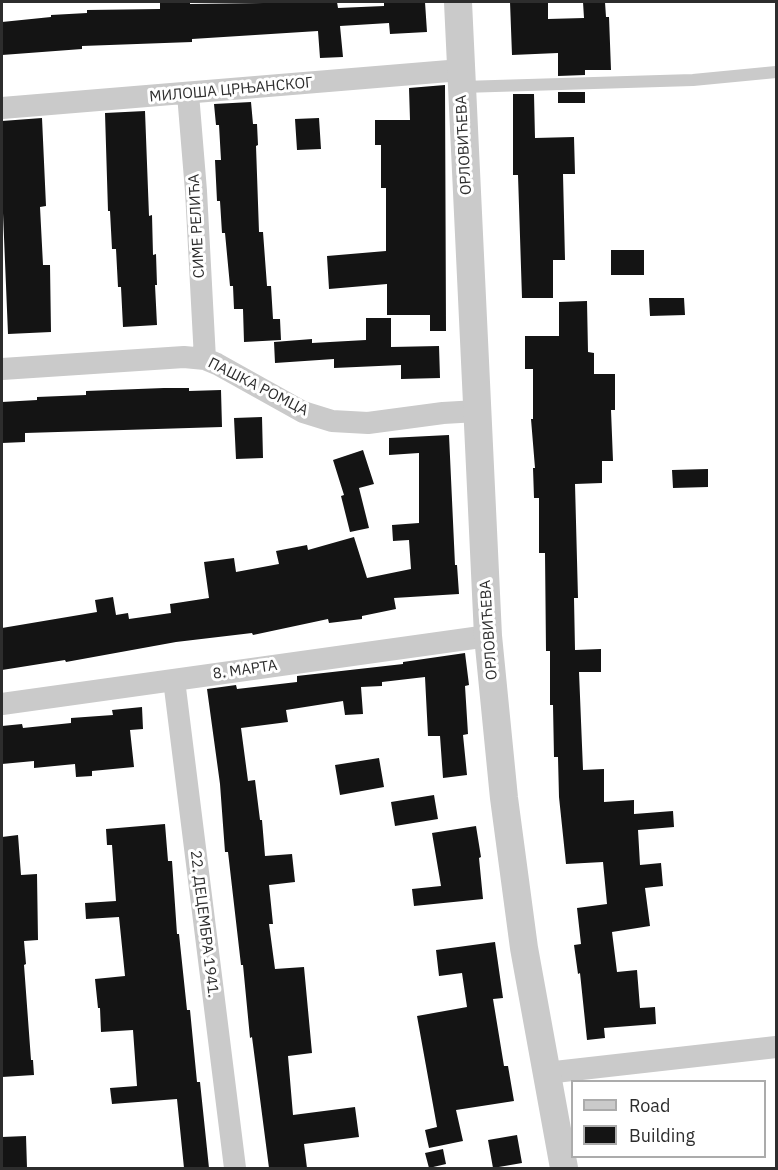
<!DOCTYPE html>
<meta charset="utf-8">
<style>
body{margin:0}
#map{position:relative;width:778px;height:1170px;overflow:hidden;background:#fff;font-family:"IBM Plex Sans",sans-serif}
canvas{display:block}
.frame{position:absolute;inset:0;border:3px solid #2d2d2d;pointer-events:none}
.legend{position:absolute;left:571px;top:1080px;width:195px;height:78px;box-sizing:border-box;background:#fff;border:2px solid #ababab;margin:0;padding:8px 10px;list-style:none;font-size:18px;color:#2d2d2d}
.legend li{display:flex;align-items:center;gap:12px;height:30px}
.legend b{width:30px;border:2px solid #ababab}
</style>
<div id="map">
<canvas width="778" height="1170"></canvas>
<div class="frame"></div>
<ul class="legend">
<li><b style="height:8px;background:#cacaca"></b>Road</li>
<li><b style="height:16px;background:#141414"></b>Building</li>
</ul>
</div>
<script>
const ctx = document.querySelector('canvas').getContext('2d');
ctx.lineJoin = 'round';
function paint(path, color) { ctx.fillStyle = color; ctx.fill(path, 'evenodd'); }
const toPath = rows => new Path2D(rows.map(r => 'M' + r).join(''));
function stroke(path, color, width, dash) { ctx.strokeStyle = color; ctx.lineWidth = width; ctx.lineCap = dash ? 'butt' : 'round'; ctx.setLineDash(dash || []); ctx.stroke(path); }
function label(font, color, halo, rows, align = 'center') {
  ctx.font = font + ' "IBM Plex Sans",sans-serif'; ctx.lineWidth = 6; ctx.setLineDash([]); ctx.textBaseline = 'middle'; ctx.strokeStyle = halo; ctx.fillStyle = color; for (const [text, x, y, turn = 0] of rows) {
    ctx.save(); ctx.translate(x, y); ctx.rotate((+turn || 0) * Math.PI / 180); ctx.textAlign = isNaN(turn) ? turn : align; if (halo) ctx.strokeText(text, 0, 0); ctx.fillText(text, 0, 0); ctx.restore();
  }
}
const building = toPath([
 [160,2,190,2,190,4,337,2,338,8,384,6,384,2,425,2,427,32,390,34,389,23,340,26,343,57,320,58,318,31,192,39,192,42,82,46,82,49,2,55,2,22,51,17,51,15,87,13,87,10,160,9],
 [510,2,548,2,548,19,584,18,583,2,605,2,606,17,609,17,611,70,585,70,585,75,558,76,558,53,512,55],
 [445,85,446,331,430,331,430,315,387,315,387,284,329,289,327,256,386,251,386,188,381,188,381,145,375,145,375,120,410,120,409,88],
 [558,92,585,92,585,103,558,103],
 [513,94,534,94,535,138,574,137,575,174,563,174,565,260,553,260,553,298,522,298,518,175,513,175],
 [251,102,253,124,257,124,258,145,256,146,259,232,263,232,267,286,271,286,273,319,280,319,281,340,244,342,243,309,234,309,233,286,230,286,225,233,222,233,220,201,217,201,215,160,221,160,219,125,216,125,214,104],
 [145,111,149,216,152,215,153,255,156,254,157,285,155,285,157,325,123,327,121,287,118,287,116,249,112,249,110,211,108,211,105,113],
 [42,118,46,206,40,207,43,265,50,265,51,332,8,334,2,189,2,121],
 [319,118,321,149,297,150,295,119],
 [611,250,644,250,644,275,611,275],
 [649,298,684,298,685,315,650,316],
 [587,301,588,352,594,353,594,374,615,374,615,410,611,410,613,461,602,461,602,483,575,484,578,598,574,598,575,650,601,649,601,672,579,672,583,770,604,769,604,802,634,800,634,814,673,811,674,827,638,830,640,865,661,863,663,886,645,888,650,926,612,932,617,972,637,970,640,1008,655,1007,656,1024,604,1028,605,1038,587,1040,580,973,578,974,574,945,581,944,577,908,607,904,603,862,566,864,559,797,558,757,554,757,553,705,550,705,550,651,546,651,545,553,539,553,539,498,534,498,533,468,535,468,531,419,533,419,533,369,525,369,525,336,559,336,559,302],
 [366,318,391,318,391,347,439,346,440,378,401,379,401,365,334,368,334,359,275,363,274,342,312,339,312,343,366,340],
 [164,388,189,388,189,391,221,390,222,427,25,433,25,442,2,443,2,402,37,400,37,397,86,395,86,391],
 [262,417,263,458,236,459,234,418],
 [449,435,455,565,457,565,459,594,394,598,396,609,362,616,362,619,329,623,328,619,253,635,252,633,176,642,66,662,65,660,2,670,2,628,97,612,95,600,113,597,116,615,128,613,129,619,171,613,170,604,209,598,204,562,234,558,236,572,279,564,276,551,307,545,308,550,354,537,367,578,411,569,409,540,393,541,392,525,419,523,419,453,389,455,389,438],
 [363,450,374,484,359,488,369,528,350,532,341,496,344,495,333,460],
 [708,469,708,487,673,488,672,470],
 [465,653,469,685,465,686,468,734,463,735,467,775,443,778,440,736,428,736,425,677,382,682,382,686,361,687,363,714,345,715,343,701,286,710,288,722,241,728,248,781,255,780,260,820,262,820,265,856,292,854,295,882,269,885,273,924,269,924,275,969,304,967,312,1053,288,1056,293,1115,355,1107,359,1137,304,1144,307,1168,269,1168,252,1037,250,1038,243,965,241,965,228,852,225,852,220,784,207,689,236,685,237,689,297,682,297,676,403,664,403,662],
 [142,707,143,729,130,730,134,767,92,771,92,776,76,777,75,764,34,768,34,761,2,764,2,726,22,724,23,728,71,723,71,718,113,715,112,710],
 [379,758,384,787,340,795,335,765],
 [434,795,438,819,395,826,391,802],
 [165,824,168,861,172,861,177,934,179,934,187,1010,190,1010,197,1082,200,1082,209,1168,184,1168,177,1099,112,1104,110,1088,137,1086,133,1030,101,1032,100,1008,98,1008,95,979,125,976,119,917,86,919,85,903,116,901,112,845,107,845,106,829],
 [476,826,481,857,479,858,483,899,414,906,412,889,441,886,432,833],
 [18,835,21,875,37,874,38,940,24,941,26,964,24,965,31,1060,33,1060,34,1075,2,1077,2,837],
 [495,942,503,998,493,999,504,1066,508,1066,514,1101,456,1110,463,1141,429,1148,425,1130,437,1127,417,1016,467,1007,462,973,439,976,436,950],
 [517,1135,522,1163,493,1168,488,1140],
 [26,1136,27,1168,2,1168,2,1137],
 [443,1149,446,1164,429,1168,425,1153]
]);
const service = toPath([
 [462,87,693,80,776,72]
]);
const minor = toPath([
 [188,94,196,191,205,359],
 [2,108,461,70],
 [2,369,184,357,205,359,217,364,303,412,332,421,368,423,443,413,477,411],
 [174,680,235,1168],
 [2,704,488,636],
 [546,1073,776,1047]
]);
const tertiary = toPath([
 [458,2,488,636,504,798,524,948,564,1168]
]);
const streetNames = [
 ["МИЛОША ЦРЊАНСКОГ",231,90,-5],
 ["ОРЛОВИЋЕВА",464,145,-93],
 ["СИМЕ РЕЛИЋА",197,226,-93],
 ["ПАШКА РОМЦА",258,387,27],
 ["ОРЛОВИЋЕВА",489,630,-94],
 ["8. МАРТА",245,670,-8],
 ["22. ДЕЦЕМБРА 1941.",204,924,83]
];
paint(building, '#141414');
stroke(service, '#cacaca', 12);
stroke(minor, '#cacaca', 22);
stroke(tertiary, '#cacaca', 28);
label('15px', '#2d2d2d', '#fff', streetNames);
</script>
